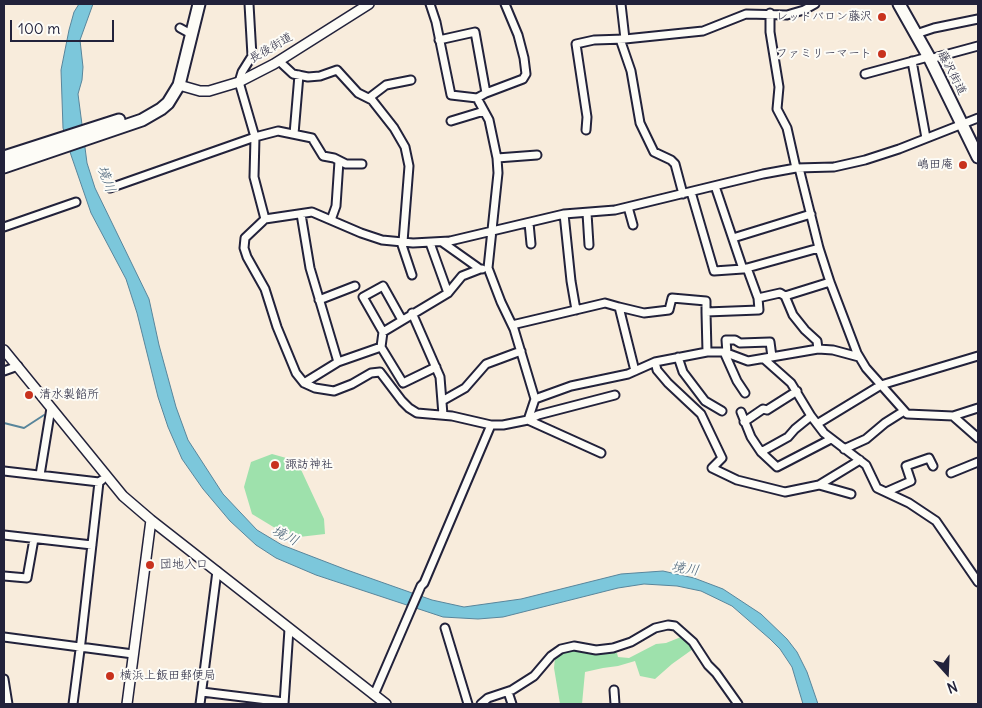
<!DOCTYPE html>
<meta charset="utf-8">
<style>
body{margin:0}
#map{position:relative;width:982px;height:708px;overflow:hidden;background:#f8ecdc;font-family:Delius,sans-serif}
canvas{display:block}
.frame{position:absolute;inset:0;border:5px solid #22223b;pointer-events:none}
.north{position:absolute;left:922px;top:648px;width:50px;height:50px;-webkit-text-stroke:4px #fdfcf7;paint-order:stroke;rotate:160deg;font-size:14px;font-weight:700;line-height:20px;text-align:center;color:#22223b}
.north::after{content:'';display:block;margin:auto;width:18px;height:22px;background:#22223b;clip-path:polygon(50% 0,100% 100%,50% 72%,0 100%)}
.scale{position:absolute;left:10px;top:20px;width:104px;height:22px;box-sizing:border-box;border:2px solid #22223b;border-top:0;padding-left:6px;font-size:15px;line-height:18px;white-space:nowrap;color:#22223b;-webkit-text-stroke:4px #fdfcf7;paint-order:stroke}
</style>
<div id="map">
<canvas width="982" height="708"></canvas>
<div class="frame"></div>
<div class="north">N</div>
<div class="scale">100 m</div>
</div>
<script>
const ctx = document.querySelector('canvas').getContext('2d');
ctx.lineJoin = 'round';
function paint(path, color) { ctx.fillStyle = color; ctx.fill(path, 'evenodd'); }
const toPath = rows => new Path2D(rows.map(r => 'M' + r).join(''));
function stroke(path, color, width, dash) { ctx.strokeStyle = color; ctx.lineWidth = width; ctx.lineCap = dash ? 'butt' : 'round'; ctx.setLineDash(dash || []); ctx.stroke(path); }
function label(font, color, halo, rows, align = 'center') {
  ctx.font = font + ' Delius,"Klee One",sans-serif'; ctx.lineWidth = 4; ctx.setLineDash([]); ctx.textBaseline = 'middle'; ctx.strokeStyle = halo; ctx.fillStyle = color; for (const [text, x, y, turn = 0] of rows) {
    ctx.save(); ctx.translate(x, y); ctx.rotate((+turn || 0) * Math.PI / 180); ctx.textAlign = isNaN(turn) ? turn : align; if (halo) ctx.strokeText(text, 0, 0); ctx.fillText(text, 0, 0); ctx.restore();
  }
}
const green = toPath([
 [272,454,297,461,324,519,325,534,299,537,280,531,252,514,244,487,251,462],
 [681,637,693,649,672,664,655,679,640,676,635,661,618,666,603,668,585,672,582,704,560,704,554,668,555,658,564,651,582,650,617,653,618,657,629,658,656,644,666,643]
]);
const water = toPath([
 [79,4,93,4,80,40,83,67,82,80,78,94,87,163,95,188,149,299,159,345,176,407,188,440,223,494,257,530,282,545,347,570,432,600,464,607,521,599,621,574,663,571,694,578,723,589,761,614,787,639,797,652,807,672,818,704,803,704,792,667,780,649,770,639,732,606,701,591,677,586,644,584,618,588,503,617,478,619,443,617,316,575,276,558,256,545,230,521,203,489,182,459,168,427,158,397,137,313,126,279,91,213,71,155,63,128,61,70,69,30,74,12,79,4]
]);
const stream = toPath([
 [4,423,24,428,44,415]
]);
const minor = toPath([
 [249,4,252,56,242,72,239,82,255,137,254,177,265,219],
 [430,4,436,22,451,95,477,98,486,93,523,79,526,74,524,58,518,35,505,4],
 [770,13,770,32,779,87,777,109,787,128,796,168],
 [180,28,191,34],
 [916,34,934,28,978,19],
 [620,39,631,71,640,123,654,152,671,160,675,164,683,194],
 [625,39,703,31,746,14,787,15,804,10,815,4],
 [439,40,475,32,486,93],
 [930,59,978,46],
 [279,61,293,74,308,77,320,76,337,70,358,93,372,100,394,128,405,147,409,166,403,242],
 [912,61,926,138],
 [865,74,928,57],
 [369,98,386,85,411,80],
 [477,98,489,120,497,158,498,173,488,268,501,302,514,329,535,399,528,420],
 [451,121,484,111],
 [586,130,587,117,576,44,594,40,625,39,621,4],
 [294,134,299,75],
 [497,158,537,155],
 [799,168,819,248,830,282,857,353,866,368,907,414,953,416,978,438],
 [110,188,255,137,278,131,312,138,323,156,334,158,346,164,362,164],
 [691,192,714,271,743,269],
 [628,207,633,225],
 [587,213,589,245],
 [301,214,310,268,338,362],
 [564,214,571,281,576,310],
 [331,220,336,206,339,161],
 [529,223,531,244],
 [4,227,76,202],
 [733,238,811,214],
 [401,242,412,275],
 [442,242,480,269,482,269],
 [430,243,448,293],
 [747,268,819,248],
 [758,298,780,293,785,296],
 [319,300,355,286],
 [619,307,644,313,669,310,672,298,706,301,706,312],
 [412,313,440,377,443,415],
 [512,325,605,303,619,307,635,371],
 [383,332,363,297,383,286,402,320],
 [381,347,403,383,436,367],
 [818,349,833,350,859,357],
 [707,352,706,312,759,310,758,298,747,268,743,269,715,186],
 [724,352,737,381,745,393],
 [727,353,726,340,735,340,740,343,770,342,772,357],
 [678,357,683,372,705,401,722,411],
 [764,359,791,383,811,416,824,433,866,465,877,488,909,503,936,521,978,582],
 [655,362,657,370,668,383,701,414,722,458,712,468,737,480,785,492,819,485,860,460],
 [4,371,18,366],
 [304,383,338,362,381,347,383,332,448,293,462,276,480,269],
 [535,399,571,386,628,374,655,362,707,352,724,352,748,361,818,349,817,341,805,330,793,315,785,296,830,282],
 [442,401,465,388,486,364,521,351],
 [741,412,751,437,761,452,777,467,831,439],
 [953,416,978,408],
 [528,420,538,415,615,395],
 [744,422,763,409,767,410,797,391],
 [817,424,881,385,978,356],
 [844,449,866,439,885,423,904,411],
 [761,452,788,437,795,429,811,416],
 [601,453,528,420,503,425,491,425,452,416,417,413,409,408,402,401,380,372,371,373,352,384,334,391,315,388,304,383,296,373,277,327,265,289,247,257,244,248,245,238,265,219,312,212,361,233,382,240,413,243,450,241,564,214,615,210,763,174,796,168,834,167,865,160,899,149,978,118],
 [4,471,99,482,102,480],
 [951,473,978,462],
 [40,475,51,408],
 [819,485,851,494],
 [886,492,911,481,906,466,929,458,933,466],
 [4,535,92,545],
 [4,576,27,578,34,539],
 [445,628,468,704],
 [4,637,133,654],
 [4,679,8,704],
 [614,690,615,704],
 [202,692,284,702],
 [508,692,512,704],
 [374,695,421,586,424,583,491,425],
 [73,704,81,642,99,482],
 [200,704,217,571],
 [284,704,289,629],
 [481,704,488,698,512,690,534,676,551,656,561,649,574,646,596,650,613,648,631,642,655,628,668,625,675,626,693,642,708,665,716,673,738,704]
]);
const tertiary = toPath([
 [179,85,200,91,209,91,239,82,274,64,369,4],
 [4,350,123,496,151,520,386,704],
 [127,704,151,520]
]);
const primary = toPath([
 [4,157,119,120],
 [4,167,142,120,161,109,168,103,179,85,199,4]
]);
const trunk = toPath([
 [899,4,930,59,978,157]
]);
const markers = [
 [882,17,5,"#c8321e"],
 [882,54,5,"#c8321e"],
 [963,165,5,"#c8321e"],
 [29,395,5,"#c8321e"],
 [275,465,5,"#c8321e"],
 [150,565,5,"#c8321e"],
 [110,676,5,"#c8321e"]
];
const poiNames = [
 ["レッドバロン藤沢",872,17,"right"],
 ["ファミリーマート",872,54,"right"],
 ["嶋田庵",953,165,"right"],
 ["清水製餡所",39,395],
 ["諏訪神社",285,465],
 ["団地入口",160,565],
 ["横浜上飯田郵便局",120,676]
];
const streetNames = [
 ["長後街道",271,48,-30],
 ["藤沢街道",952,73,63]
];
const waterNames = [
 ["境川",106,179,70],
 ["境川",285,536,27],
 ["境川",685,569,9]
];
paint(green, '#9ee1ac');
paint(water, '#7cc7db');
stroke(water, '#58859b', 1);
stroke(stream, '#58859b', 2);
stroke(minor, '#22223b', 11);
stroke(tertiary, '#22223b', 12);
stroke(primary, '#22223b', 15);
stroke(trunk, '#22223b', 15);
stroke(minor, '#fdfcf7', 7);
stroke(tertiary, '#fdfcf7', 9);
stroke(primary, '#fdfcf7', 11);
stroke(trunk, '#fdfcf7', 11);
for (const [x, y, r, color] of markers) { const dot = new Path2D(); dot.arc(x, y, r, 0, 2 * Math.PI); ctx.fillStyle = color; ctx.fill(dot); stroke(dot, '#fdfcf7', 2); }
label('12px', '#22223b', '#fdfcf7', poiNames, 'left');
label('12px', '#22223b', '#fdfcf7', streetNames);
label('italic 14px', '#425c73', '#fdfcf7', waterNames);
</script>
